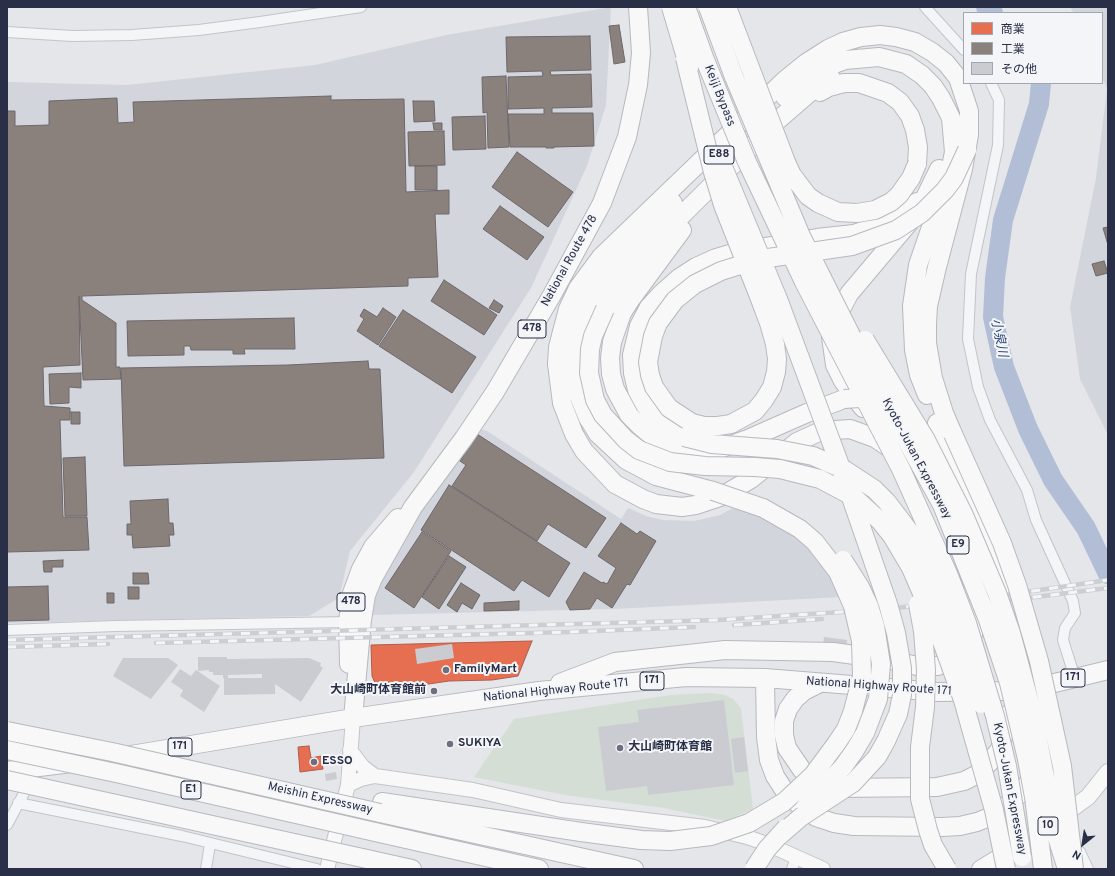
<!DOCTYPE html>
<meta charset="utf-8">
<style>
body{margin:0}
#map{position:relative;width:1115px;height:876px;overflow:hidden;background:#e5e6ea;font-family:Overpass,"Noto Sans JP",sans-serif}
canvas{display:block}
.frame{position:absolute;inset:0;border:8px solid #292f46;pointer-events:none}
.legend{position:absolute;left:963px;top:12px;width:140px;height:72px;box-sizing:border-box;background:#f3f5f9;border:1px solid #a2a6b1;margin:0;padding:5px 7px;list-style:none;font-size:12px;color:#292f46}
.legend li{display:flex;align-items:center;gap:8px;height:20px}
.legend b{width:20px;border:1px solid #a2a6b1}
.north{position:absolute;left:1063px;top:824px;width:40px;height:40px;-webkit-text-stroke:3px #f3f5f9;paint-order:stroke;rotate:210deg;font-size:11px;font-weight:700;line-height:16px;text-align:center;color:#292f46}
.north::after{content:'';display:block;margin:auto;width:14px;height:18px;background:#292f46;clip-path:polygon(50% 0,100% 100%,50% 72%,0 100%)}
</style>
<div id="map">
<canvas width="1115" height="876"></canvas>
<div class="frame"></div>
<ul class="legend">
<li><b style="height:11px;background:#e76f51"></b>商業</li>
<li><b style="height:11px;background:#8a817c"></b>工業</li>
<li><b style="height:11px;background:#cbccd1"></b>その他</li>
</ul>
<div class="north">N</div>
</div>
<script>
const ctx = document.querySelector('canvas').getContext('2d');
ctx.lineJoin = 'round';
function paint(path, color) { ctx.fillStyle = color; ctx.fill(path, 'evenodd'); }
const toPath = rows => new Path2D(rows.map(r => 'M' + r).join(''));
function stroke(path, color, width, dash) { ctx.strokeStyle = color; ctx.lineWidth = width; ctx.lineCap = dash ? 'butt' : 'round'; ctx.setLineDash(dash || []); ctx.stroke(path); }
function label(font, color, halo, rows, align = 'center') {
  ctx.font = font + ' Overpass,"Noto Sans JP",sans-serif'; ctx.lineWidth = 4; ctx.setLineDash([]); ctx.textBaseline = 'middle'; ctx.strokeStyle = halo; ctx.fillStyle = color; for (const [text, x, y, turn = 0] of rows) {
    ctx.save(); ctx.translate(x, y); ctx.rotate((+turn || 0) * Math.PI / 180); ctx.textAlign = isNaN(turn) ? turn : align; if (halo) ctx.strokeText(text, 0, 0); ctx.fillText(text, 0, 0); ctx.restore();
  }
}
const built = toPath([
 [611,7,606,105,587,166,531,288,414,472,350,551,339,598,309,616,7,623,7,82,127,85,315,65,446,35],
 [1070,7,1108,7,1108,435,1080,379,1070,307,1096,178,1107,89,1102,76,1102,13,1074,13],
 [480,429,487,431,621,519,628,508,646,516,663,520,694,521,720,515,735,507,784,525,822,560,841,597,615,609,372,615,369,612,371,601,409,522]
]);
const green = toPath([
 [711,693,725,695,733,699,741,708,753,809,725,821,664,808,565,795,474,777,514,719,671,695]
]);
const shops = toPath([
 [532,641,518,676,492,680,449,681,388,690,375,683,372,676,371,645,532,641],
 [309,746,311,758,321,756,323,769,300,772,298,747,309,746]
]);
const industry = toPath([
 [619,25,625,62,614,64,609,26,619,25],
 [590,36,591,70,550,71,551,75,591,74,592,107,552,108,552,113,593,113,594,146,554,147,554,148,546,148,546,147,510,147,508,114,544,114,544,108,508,109,508,77,543,76,542,71,507,72,506,37,590,36],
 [506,76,509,147,488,148,487,112,483,113,482,77,506,76],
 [331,96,331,100,404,99,406,192,449,190,449,214,435,214,438,277,408,278,408,286,82,296,82,300,116,323,116,367,120,367,121,379,83,380,79,296,80,365,43,367,44,406,70,408,70,420,60,420,63,517,87,517,89,550,7,552,7,111,15,111,15,126,49,125,49,101,117,98,118,123,134,122,133,102,331,96],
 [413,101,434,101,435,121,414,122,413,101],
 [485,116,486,149,453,150,452,117,485,116],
 [433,123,442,123,442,130,434,130,433,123],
 [444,131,445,165,409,166,408,132,444,131],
 [517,152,573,192,548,227,492,187,517,152],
 [415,166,437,166,437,190,415,190,415,166],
 [500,206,544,237,527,260,483,229,500,206],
 [1108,227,1108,245,1103,228,1108,227],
 [1104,261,1108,273,1096,276,1092,264,1104,261],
 [444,280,497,315,484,335,431,301,444,280],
 [494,300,503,306,499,313,489,308,494,300],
 [383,308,396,317,378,345,357,331,364,319,360,316,364,309,377,317,383,308],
 [403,310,476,357,452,393,379,346,403,310],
 [294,318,295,349,244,349,245,354,233,354,233,350,191,350,190,346,184,346,184,355,128,356,127,321,294,318],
 [368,361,369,369,380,369,384,458,124,466,121,368,288,365,368,361],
 [81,373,81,388,69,387,69,403,50,404,49,374,81,373],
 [71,412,80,412,80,424,71,424,71,412],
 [477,434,606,518,586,548,548,524,537,541,452,486,466,465,460,461,477,434],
 [85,457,87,516,65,516,63,458,85,457],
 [449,485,570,563,549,597,522,580,514,591,421,530,449,485],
 [168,499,169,523,173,523,174,535,169,535,170,546,133,548,132,535,127,535,127,524,131,524,130,501,168,499],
 [621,523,637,534,640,531,656,541,630,585,627,584,612,608,597,598,590,609,570,610,566,602,584,572,602,583,603,582,607,584,616,568,598,556,621,523],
 [422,532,451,551,414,608,385,588,422,532],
 [449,556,466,567,439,609,422,597,449,556],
 [63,560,63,567,52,567,52,572,44,572,43,561,63,560],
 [133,573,148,573,149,584,133,584,133,573],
 [461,583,480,595,472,609,462,603,457,612,447,605,461,583],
 [48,586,49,620,7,621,7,587,48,586],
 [128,587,139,587,139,599,128,599,128,587],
 [107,593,114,593,114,603,107,603,107,593],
 [519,601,519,610,484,611,484,603,519,601]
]);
const river = toPath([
 [986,7,993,13],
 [1041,83,1039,104,1003,220,995,278,993,317,1004,367,1028,429,1053,480,1086,528,1108,574]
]);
const building = toPath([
 [824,637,847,640,845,663,821,660],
 [452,644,454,658,417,664,415,649],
 [198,657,227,657,227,659,309,658,321,663,320,666,323,668,301,702,275,684,275,694,224,695,224,678,262,678,262,674,228,675,228,678,223,678,223,675,213,675,213,672,209,672,209,670,198,671],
 [123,658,168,658,178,665,151,699,113,676],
 [180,669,191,676,196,670,220,686,204,712,180,696,183,690,171,682],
 [724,700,734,785,648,795,647,786,606,791,598,727,639,722,637,710],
 [744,737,748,771,735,773,731,739],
 [336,772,337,779,326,781,325,774]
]);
const street = toPath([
 [925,7,964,50],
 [7,32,72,36,132,35,199,30,260,22,361,7],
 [991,83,999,100,998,145,971,274,968,339,978,387,990,420,1027,490,1036,520,1073,601,1075,613,1065,628,1063,640,1075,678],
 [7,630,116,626,348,622],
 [18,803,182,836,317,869],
 [7,825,30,782],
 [1041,837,1048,846,1059,852,1080,852,1088,869],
 [206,869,210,844],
 [792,869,796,858]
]);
const secondary = toPath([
 [350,750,363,767,375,776],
 [348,785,361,779,375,776,473,790,561,810,705,827,747,837,767,844,823,869],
 [327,869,348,785,353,718]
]);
const primary = toPath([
 [980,869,1038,833,1088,797,1108,772]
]);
const highway = toPath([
 [820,92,829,87,844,83,859,83,888,93,900,102,910,116,915,130,918,147,917,164],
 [785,97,800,84,826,67,845,60,879,57,906,64,922,75,933,86,941,98,951,118,954,152,950,172,918,265,912,306,914,350,919,375,927,395],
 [673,203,614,269,590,302,581,321,574,351,574,371,576,389,588,418,598,434,626,460,656,476,713,491],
 [682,230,631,299,622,313,612,342,610,358,611,374,615,389,629,415,639,425,651,435,678,447,707,450,722,448,748,439,807,413,844,399],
 [605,309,632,270,684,213,778,120,815,88,831,78],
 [863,408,843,381,835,365,831,337,835,321,849,294,918,212,939,169],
 [937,423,974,510,1003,588],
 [684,437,656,419,645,405,637,390,633,373,632,355,639,326,649,307,661,294,679,278,696,267,716,258,736,252,817,238,854,234,880,225,896,217,917,202],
 [894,451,875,438,850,429,821,431,797,442,751,479,720,497,696,505,682,507,656,504,643,499,615,484,584,451,574,434,562,403,557,364,558,347,568,309,578,288,601,257,785,80,806,63,828,49,843,42,861,37,880,35,896,37,915,42,932,52,946,63,958,78,969,111,969,135,963,169,937,267,928,306,927,324,927,343,933,378,944,413,953,434],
 [349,664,348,622,351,596,361,569,373,547,398,518],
 [765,678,766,737,769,760,775,776,784,790,799,805,816,817,834,823,854,826,942,827,960,826,977,822,992,816,1006,806,1023,791,1036,770],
 [560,683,615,662,725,650,833,652,891,660,917,666,938,666,948,662,964,650,972,638,975,626,976,612,972,589],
 [820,683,804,691,795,699,788,709,784,721,784,735,787,748,802,770,810,778,835,788,937,787,964,781,976,775,989,763,1000,749,1005,728,1007,715],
 [353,718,362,620,366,595,373,578,413,507,464,438,495,392,552,295,602,203,627,137,638,85,641,53,638,7],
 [7,771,119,757,353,718,539,691,686,677,765,678,938,692,1003,691,1038,687,1108,670],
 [382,802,581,832],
 [380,813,634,869],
 [375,832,539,869],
 [367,859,412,869]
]);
const rail = toPath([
 [979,604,1108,588],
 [734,625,822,619],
 [7,640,718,620,887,609,1006,595,1108,580],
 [156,643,569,632,694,627],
 [7,647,108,644]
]);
const highwayBridge = toPath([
 [671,7,689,68],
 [686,7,705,60,747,162,804,282,901,469,949,576,967,623,995,716,1007,766,1022,857],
 [708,7,734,77,801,236,875,383,942,505,988,620,1009,683,1027,759,1034,797,1043,869],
 [727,7,786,162,792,175,808,196,818,203,838,212,857,213,875,210,891,202,899,195,911,178,917,164],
 [685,58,713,172,723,205,760,299,769,323,775,344,777,359,776,372,772,387,764,400,755,411,731,424,718,426,704,426,692,423,669,408,654,387,650,375,648,362,653,336,658,323,675,300,695,284,721,271,737,266,768,258,852,246,896,230,922,213,945,190,954,178,967,150],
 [719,157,778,299,838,460,888,604,896,633,902,668,902,695,898,714,886,741,877,757,853,783,801,817,779,836],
 [605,309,593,336,590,349,589,373,595,400,603,415,626,440,639,450,670,462,705,466,755,467,780,469,820,479,854,497,880,521,892,536,911,568,937,628,963,700,994,810,1006,869],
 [865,340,926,440,963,513,997,593,1011,633,1033,715,1056,834,1067,869],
 [844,399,875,397],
 [953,434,1002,543,1017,585,1039,661,1062,766,1074,869],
 [684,437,712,444,777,449,813,456,845,470,874,489,887,502,912,535,922,557,981,704],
 [918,604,923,631,926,670,925,707,920,747,920,799,928,830,933,845,947,869],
 [7,731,112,752,380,813],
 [7,750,116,773,375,832],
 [7,780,367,859],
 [806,806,843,767,855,750,865,733,878,699,881,664,875,626,869,606,860,587,843,560],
 [581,832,641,840,670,841,711,836,749,823,784,802,813,775,836,744,846,729,853,711,862,676,861,641,853,606,838,572,815,542,800,529,763,508,713,491],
 [754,869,767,849,786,828]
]);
const markers = [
 [446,670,4,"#6b6f7f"],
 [434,691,4,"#6b6f7f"],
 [450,744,4,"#6b6f7f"],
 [620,748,4,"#6b6f7f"],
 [314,762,4,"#6b6f7f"]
];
const shields = [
 [719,155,30],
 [532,329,28],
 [958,545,22],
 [351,602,28],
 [1073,678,24],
 [652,681,24],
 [180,747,24],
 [191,790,20],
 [1048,826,20]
];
const shieldNames = [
 ["E88",719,155],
 ["478",532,329],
 ["E9",958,545],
 ["478",351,602],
 ["171",1073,678],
 ["171",652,681],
 ["171",180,747],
 ["E1",191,790],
 ["10",1048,826]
];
const streetNames = [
 ["Keiji Bypass",719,96,68],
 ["National Route 478",570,261,-61],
 ["Kyoto-Jukan Expressway",916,459,62],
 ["National Highway Route 171",879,687,4],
 ["National Highway Route 171",556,691,-6],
 ["Kyoto-Jukan Expressway",1009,789,79],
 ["Meishin Expressway",320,799,13]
];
const poiNames = [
 ["FamilyMart",454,670],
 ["大山崎町体育館前",426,691,"right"],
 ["SUKIYA",458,744],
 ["大山崎町体育館",628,748],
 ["ESSO",322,762]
];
const waterNames = [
 ["小泉川",998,338,78]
];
paint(built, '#d3d5dd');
paint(green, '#d4ded5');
paint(shops, '#e76f51');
stroke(shops, '#ae5c4e', 1);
paint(industry, '#8a817c');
stroke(industry, '#6d686c', 1);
stroke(river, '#b2bed6', 20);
paint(building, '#cbccd1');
stroke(street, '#c3c4c8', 12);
stroke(secondary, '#c3c4c8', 16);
stroke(primary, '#c1c3c8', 18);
stroke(highway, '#b7b9bf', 20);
stroke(street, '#f4f5f7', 10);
stroke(secondary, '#f8f8f8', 14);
stroke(primary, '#f8f8f8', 16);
stroke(highway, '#f8f8f8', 18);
stroke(rail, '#cdced2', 4.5);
stroke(rail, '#f3f5f9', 3, [9]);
stroke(highwayBridge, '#b7b9bf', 20, []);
stroke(highwayBridge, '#f8f8f8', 18);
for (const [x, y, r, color] of markers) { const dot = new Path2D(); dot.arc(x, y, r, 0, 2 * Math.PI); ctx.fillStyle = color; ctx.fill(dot); stroke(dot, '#f3f5f9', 1.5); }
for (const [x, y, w] of shields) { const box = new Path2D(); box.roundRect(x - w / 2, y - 9, w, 18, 3); ctx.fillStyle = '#f3f5f9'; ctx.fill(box); stroke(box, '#292f46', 1); }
label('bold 11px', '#292f46', null, shieldNames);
label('12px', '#292f46', '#f3f5f9', streetNames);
label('bold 12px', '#292f46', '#f3f5f9', poiNames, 'left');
label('italic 13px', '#30477d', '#f3f5f9', waterNames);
</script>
